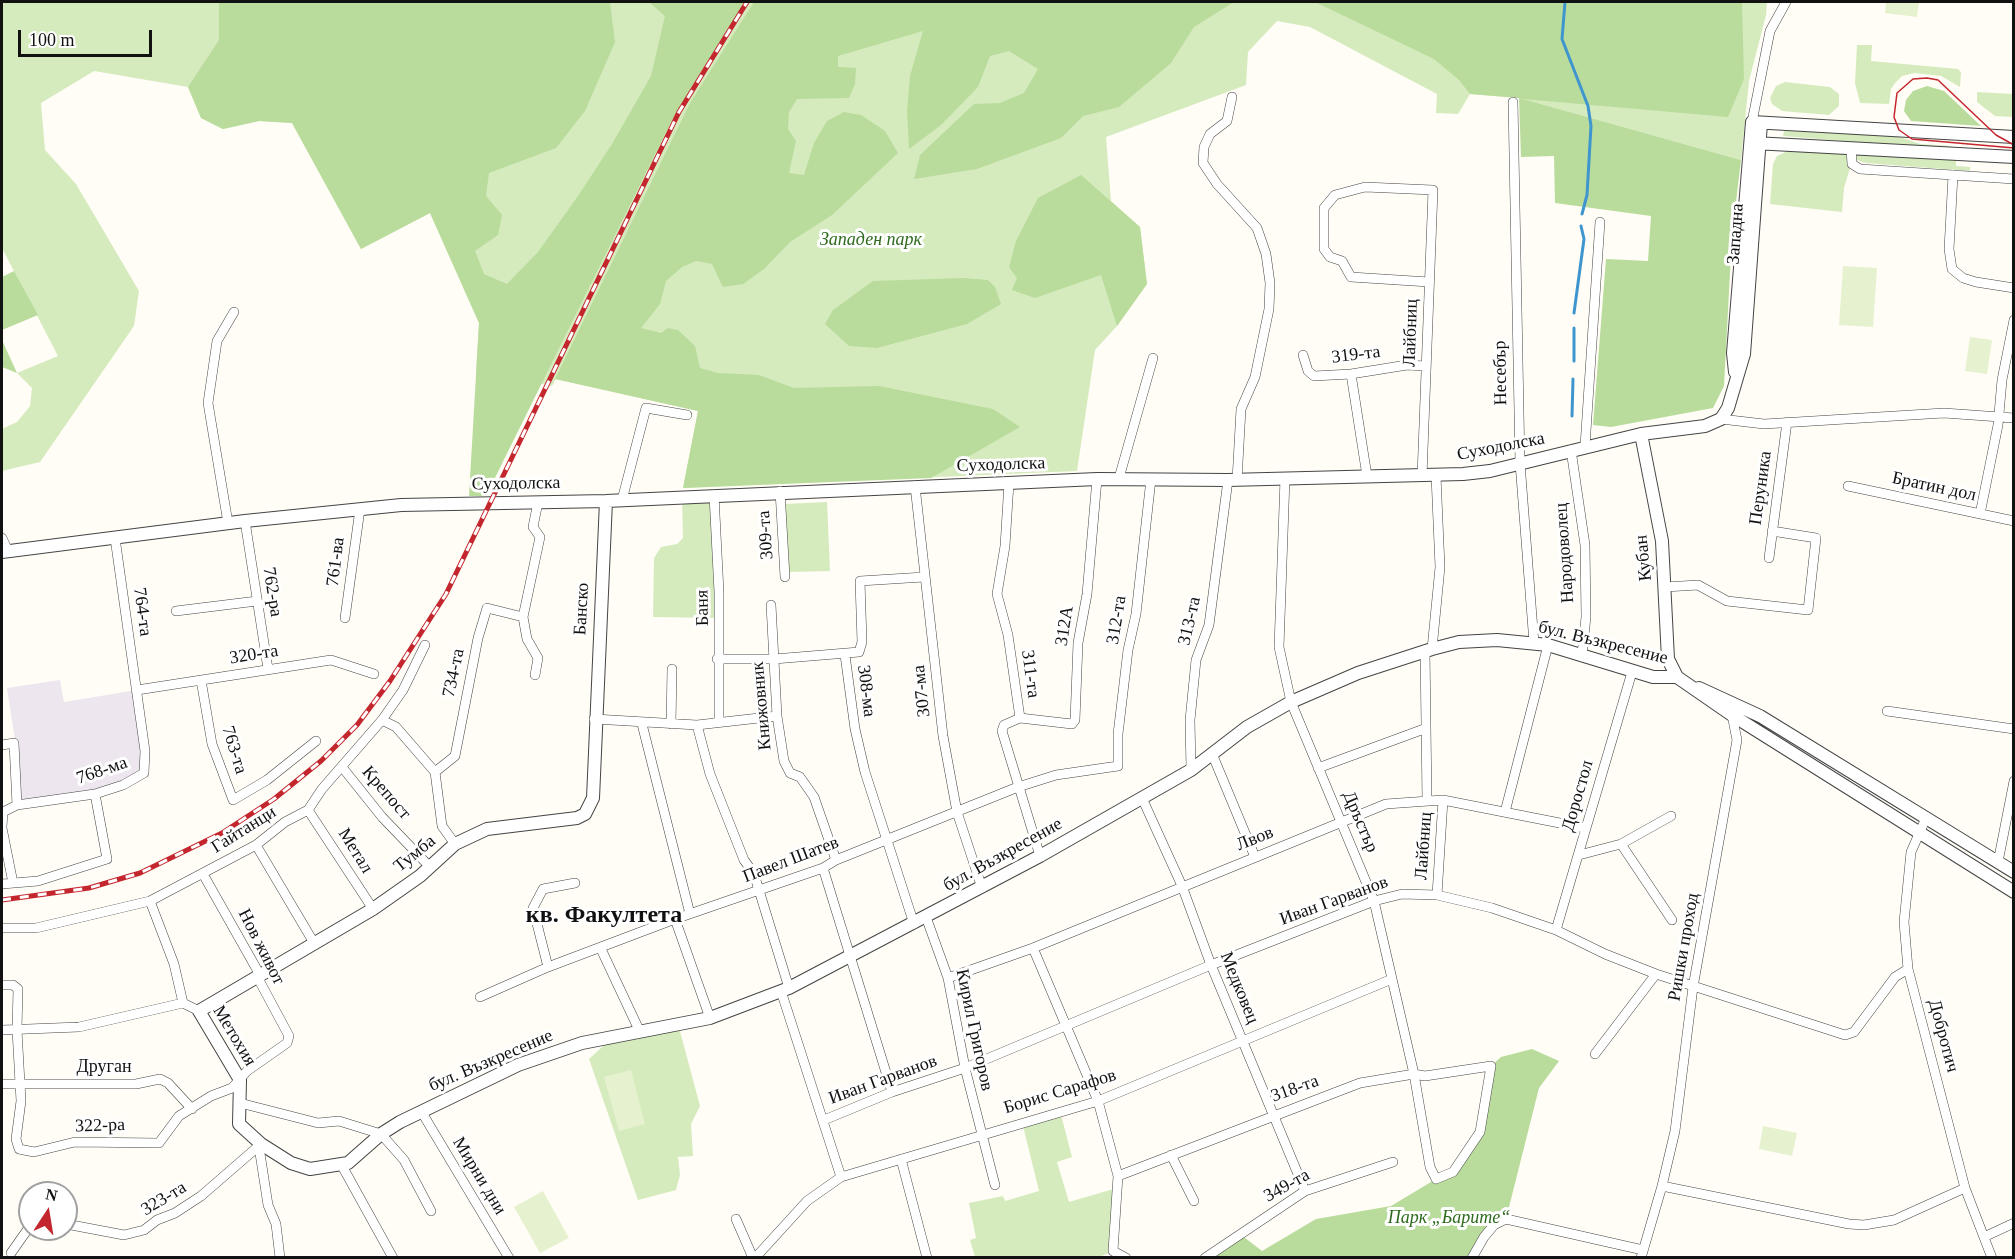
<!DOCTYPE html>
<meta charset="utf-8">
<style>
body{margin:0}
#map{position:relative;width:2015px;height:1259px;overflow:hidden;background:#fffdf5;font-family:"Times New Roman",serif}
canvas{display:block}
.frame{position:absolute;inset:0;border:3px solid #111;pointer-events:none}
.north{position:absolute;left:18px;top:1181px;width:60px;height:60px;box-sizing:border-box;background:#fff;border:2px solid #a0a0a0;border-radius:50%;rotate:12deg;font-size:16px;font-weight:700;line-height:24px;text-align:center;color:#111}
.north::after{content:'';display:block;margin:auto;width:21px;height:27px;background:#c4262e;clip-path:polygon(50% 0,100% 100%,50% 72%,0 100%)}
.scale{position:absolute;left:18px;top:30px;width:134px;height:27px;box-sizing:border-box;border:3px solid #111;border-top:0;padding-left:8px;font-size:18px;line-height:21px;white-space:nowrap;color:#111;-webkit-text-stroke:4px #fff;paint-order:stroke}
</style>
<div id="map">
<canvas width="2015" height="1259"></canvas>
<div class="frame"></div>
<div class="north">N</div>
<div class="scale">100 m</div>
</div>
<script>
const ctx = document.querySelector('canvas').getContext('2d');
ctx.lineJoin = 'round';
function paint(path, color) { ctx.fillStyle = color; ctx.fill(path, 'evenodd'); }
const toPath = rows => new Path2D(rows.map(r => 'M' + r).join(''));
function stroke(path, color, width, dash) { ctx.strokeStyle = color; ctx.lineWidth = width; ctx.lineCap = dash ? 'butt' : 'round'; ctx.setLineDash(dash || []); ctx.stroke(path); }
function label(font, color, halo, rows, align = 'center') {
  ctx.font = font + ' "Times New Roman",serif'; ctx.lineWidth = 6; ctx.setLineDash([]); ctx.textBaseline = 'middle'; ctx.strokeStyle = halo; ctx.fillStyle = color; for (const [text, x, y, turn = 0] of rows) {
    ctx.save(); ctx.translate(x, y); ctx.rotate((+turn || 0) * Math.PI / 180); ctx.textAlign = isNaN(turn) ? turn : align; if (halo) ctx.strokeText(text, 0, 0); ctx.fillText(text, 0, 0); ctx.restore();
  }
}
const industrial = toPath([
 [60,680,64,702,137,690,144,773,123,785,17,805,15,740,7,688]
]);
const green = toPath([
 [2,2,1767,2,1766,15,1749,81,1741,160,1519,98,1470,94,1458,114,1436,113,1437,94,1310,27,1277,21,1248,52,1246,85,1106,137,1111,201,1140,227,1147,284,1117,326,1095,350,1077,471,683,488,698,411,556,379,552,386,476,370,479,323,430,213,361,249,292,123,259,121,223,129,201,118,188,87,94,71,41,103,45,150,76,184,139,291,134,326,40,462,2,471,2,429,17,422,30,406,32,388,17,373,58,356,2,248],
 [1857,45,1872,45,1871,61,1958,69,1961,72,1960,87,1941,76,1915,73,1902,76,1895,83,1891,89,1889,104,1860,103,1855,83],
 [1785,82,1830,87,1839,94,1839,106,1829,115,1782,111,1772,104,1770,98,1776,86],
 [1977,92,2013,94,2013,117,1995,116,1977,102],
 [1788,130,1897,136,1920,144,1951,146,1950,150,1783,136,1784,131],
 [1788,151,1846,154,1850,168,1844,188,1842,212,1770,204,1773,164,1777,156],
 [1857,155,1956,159,1956,166,1970,167,1970,171,1866,163,1857,160],
 [714,495,719,618,653,617,654,558,661,547,677,544,683,538,682,496],
 [827,502,830,571,788,572,785,504],
 [678,1024,700,1106,691,1124,693,1156,678,1157,680,1175,676,1190,638,1200,589,1059,613,1037],
 [1060,1111,1072,1157,1057,1162,1069,1202,1117,1188,1113,1251,1097,1258,975,1257,970,1240,976,1238,969,1203,1003,1196,1005,1201,1039,1191,1022,1122]
]);
const forest = toPath([
 [219,2,610,2,615,42,585,111,556,148,489,173,486,196,502,215,498,235,475,251,484,274,507,284,538,252,578,196,612,144,651,76,665,16,649,2,744,2,671,122,486,496,469,496,479,323,430,213,361,249,292,123,259,121,223,129,201,118,188,87,219,40],
 [754,2,1234,2,1194,27,1171,63,1119,107,1083,116,1061,138,977,169,914,179,920,155,974,104,1000,103,1024,93,1038,69,1009,51,990,56,978,87,941,125,909,149,907,111,910,76,923,31,838,56,838,67,856,68,855,84,849,98,797,99,789,112,788,129,796,141,789,173,804,175,814,143,827,121,844,112,861,115,885,131,898,153,832,215,790,242,764,269,743,284,723,287,712,264,696,261,682,267,666,281,660,304,641,328,661,333,668,328,678,330,695,346,700,368,718,373,759,375,794,388,879,386,993,409,1020,427,931,478,683,488,698,411,555,379,690,103],
 [1315,2,1742,2,1744,79,1728,117,1523,99,1741,160,1732,235,1724,386,1713,408,1611,427,1593,425,1606,259,1648,261,1651,216,1555,203,1554,156,1521,157,1519,98,1470,94,1459,80,1434,59],
 [1927,86,1944,91,1981,126,1911,121,1904,111,1906,100,1913,91],
 [1081,175,1140,227,1147,284,1117,326,1101,275,1035,298,1012,290,1017,278,1009,267,1016,241,1038,198],
 [14,271,38,315,2,330,2,277],
 [964,278,988,280,995,287,1001,304,967,324,877,348,849,346,825,324,833,310,873,281],
 [2,340,17,373,2,367],
 [1532,1049,1559,1061,1539,1088,1506,1219,1494,1225,1472,1257,1205,1258,1240,1234,1262,1251,1316,1219,1391,1206,1436,1179,1453,1172,1480,1132,1491,1066,1501,1057]
]);
const pitch = toPath([
 [1886,2,1919,2,1917,17,1885,13],
 [1843,266,1877,268,1873,327,1839,325],
 [1970,337,1992,340,1987,374,1965,371],
 [631,1070,645,1124,619,1131,604,1077],
 [1763,1126,1797,1133,1792,1156,1759,1149],
 [543,1191,569,1238,540,1253,514,1207]
]);
const stream = toPath([
 [1565,2,1562,39,1588,106,1591,126,1587,195,1582,214],
 [1574,313,1584,239,1581,226],
 [1574,328,1574,361],
 [1572,416,1573,379]
]);
const minor = toPath([
 [1232,97,1227,121,1210,134,1204,147,1203,163,1217,184,1257,228,1266,254,1270,283,1269,309,1255,377,1241,409,1237,480],
 [1513,102,1520,463,1534,643],
 [1752,122,1770,31,1786,2],
 [1851,148,1852,164,1860,169,2014,179],
 [1953,175,1949,249,1952,269,1963,278,1976,282,2014,288],
 [1303,355,1308,371,1314,376,1351,374,1407,365,1426,366],
 [1351,374,1367,476],
 [1721,419,1764,424,1944,413,2014,418],
 [1585,446,1600,222],
 [1571,450,1585,545,1586,617,1582,654],
 [1422,476,1433,190,1365,187,1335,195,1324,208,1324,249,1330,257,1342,261,1351,277,1429,282],
 [1119,478,1153,358],
 [1009,483,1005,546,997,594,1008,635,1020,718],
 [915,486,943,736,957,812,982,888],
 [1848,486,2014,521],
 [780,491,785,577],
 [714,495,719,592,719,721],
 [622,500,646,408,687,415],
 [1980,514,1998,425,2002,380,2014,320],
 [245,521,268,669],
 [228,523,208,403,217,341,234,312],
 [2,538,8,551],
 [1769,558,1787,422],
 [1665,587,1698,585,1727,601,1808,610,1816,538,1772,531],
 [771,605,777,716,784,761,790,773,800,777,814,797,836,860],
 [176,611,257,601],
 [345,618,360,509],
 [1432,649,1440,567,1436,476],
 [1425,650,1427,801],
 [845,655,855,729,865,772,914,924],
 [717,659,774,659,859,652,862,642,860,581,924,577],
 [535,675,538,658,527,639,523,617,540,537,533,527,538,502],
 [201,680,212,744,233,800,267,780,316,741],
 [137,690,331,660,374,674],
 [1887,711,2014,729],
 [1020,718,1072,724,1075,720,1078,643,1087,594,1097,479],
 [1020,718,1004,725,1002,731,1040,856],
 [594,719,697,725,777,716],
 [382,720,396,727,435,772,442,826,455,844],
 [642,724,690,914],
 [671,724,672,669],
 [697,725,710,774,744,860,754,874,789,988],
 [2,745,14,743,17,805],
 [1213,756,1255,857],
 [342,767,382,817,430,867],
 [1318,768,1424,729],
 [1191,770,1190,720,1196,660,1209,625,1228,480],
 [435,772,455,756,478,638,487,608,523,617],
 [1142,798,1182,886,1211,965,1305,1191],
 [308,810,373,909],
 [1505,812,1548,645],
 [1926,818,1911,852,1904,922,1908,969,1965,1188,1992,1258],
 [2,827,3,812,17,805,95,794,123,785,144,773,145,751,115,538],
 [2,828,13,883],
 [1621,844,1671,816],
 [256,845,314,943],
 [1579,855,1621,844,1672,920],
 [1998,862,2014,781],
 [823,868,892,1092],
 [2,884,38,881,107,859,95,794],
 [1437,895,1443,800],
 [150,901,174,964,183,1003,199,1011],
 [926,917,948,978,965,1068,995,1185],
 [675,919,710,1018],
 [2,928,36,928,150,901,256,845,285,822,308,810,322,789,382,720,403,690,425,645],
 [1556,930,1632,672],
 [1033,948,1098,1101,1118,1176,1113,1251,1126,1258],
 [601,949,640,1032],
 [548,967,533,908,543,889,575,883],
 [948,978,1033,948,1386,804,1443,800,1585,828],
 [2,985,13,985,18,989,17,1030,21,1101,16,1139,19,1149,34,1152,75,1142,159,1143,179,1116,211,1096,232,1088,247,1071,287,1043,289,1036,260,982,260,975,203,874],
 [781,991,841,1177],
 [480,997,548,967,675,919,823,868,836,860,1018,787,1056,775,1118,766,1118,734,1128,650,1136,614,1151,479],
 [2,1030,79,1027,183,1003],
 [1595,1054,1656,974],
 [2,1084,136,1084,160,1079,168,1083,192,1109],
 [240,1103,318,1123,339,1121,381,1134,404,1160,431,1211],
 [421,1111,509,1258],
 [824,1120,892,1092,965,1068,1211,965,1374,901,1402,894,1437,895,1492,908,1556,930,1605,954,1656,974,1845,1035,1854,1032,1895,977,1908,969],
 [259,1147,268,1205,276,1224,280,1258],
 [1171,1155,1194,1201],
 [901,1159,927,1258],
 [341,1164,393,1258],
 [1118,1176,1360,1083,1414,1074,1425,1076,1491,1066,1480,1132,1453,1172,1436,1179,1430,1167,1414,1074,1374,901,1291,702,1279,647,1285,478],
 [1662,1186,1849,1224,1864,1225,1894,1220,1965,1188],
 [736,1219,753,1258],
 [66,1224,124,1235,144,1230,157,1220,175,1213,201,1196,261,1144],
 [1984,1237,2014,1223],
 [11,1253,30,1226],
 [755,1258,807,1201,841,1177,1098,1101,1392,979],
 [1205,1258,1305,1191,1393,1162],
 [1472,1258,1484,1237,1494,1225,1506,1219,1643,1250],
 [1641,1258,1662,1186,1675,1131,1693,987,1737,740,1732,715]
]);
const tertiary = toPath([
 [1754,143,2014,157],
 [1735,372,1733,353,1752,122,2014,137],
 [1641,434,1662,541,1668,659,1677,677,1732,715,2014,892],
 [606,501,593,798,585,814,577,818,487,829,455,844,420,876,373,909,199,1011,240,1080,239,1124,261,1144,291,1163,310,1169,348,1163,381,1134,400,1122,518,1065,582,1043,710,1018,789,988,1040,856,1191,770,1247,727,1291,702,1358,673,1432,649,1459,642,1497,640,1548,645,1653,677,1677,677],
 [2,552,245,521,401,505,606,501,1097,479,1228,480,1463,474,1490,471,1641,434,1705,426,1721,419,1728,408,1744,354,1761,123],
 [1699,688,1760,716,2014,872]
]);
const tram = toPath([
 [2014,145,1996,135,1938,80,1927,78,1913,79,1897,93,1894,117,1899,130,1912,139,2014,148]
]);
const rail = toPath([
 [2,900,89,888,140,873,222,833,274,799,321,761,357,725,390,681,446,594,679,112,747,2]
]);
const streetNames = [
 ["Западна",1736,234,-86],
 ["Лайбниц",1411,333,-88],
 ["319-та",1356,355,-7],
 ["Несебър",1501,373,-91],
 ["Суходолска",1501,447,-11],
 ["Суходолска",1001,465,-2],
 ["Суходолска",516,484,-1],
 ["Братин дол",1934,487,12],
 ["Перуника",1761,488,-82],
 ["309-та",766,535,-94],
 ["Народоволец",1565,553,-94],
 ["Кубан",1644,558,-96],
 ["761-ва",336,562,-83],
 ["762-ра",272,592,81],
 ["Баня",703,608,-91],
 ["Банско",582,609,-87],
 ["764-та",142,612,82],
 ["312-та",1117,620,-81],
 ["313-та",1190,621,-77],
 ["312А",1065,626,-81],
 ["бул. Възкресение",1603,643,14],
 ["320-та",254,655,-9],
 ["734-та",454,673,-78],
 ["311-та",1030,674,82],
 ["308-ма",866,691,83],
 ["307-ма",922,691,-96],
 ["Книжовник",762,706,-95],
 ["763-та",234,750,73],
 ["768-ма",102,771,-19],
 ["Крепост",386,793,49],
 ["Доростол",1578,796,-74],
 ["Дръстър",1360,822,67],
 ["Гайтанци",244,830,-32],
 ["Лвов",1255,839,-22],
 ["Лайбниц",1424,846,-86],
 ["Метал",355,851,58],
 ["Тумба",415,854,-39],
 ["бул. Възкресение",1003,855,-29],
 ["Павел Шатев",791,860,-21],
 ["Иван Гарванов",1334,901,-20],
 ["Нов живот",261,947,63],
 ["Ришки проход",1684,947,-80],
 ["Медковец",1239,988,68],
 ["Кирил Григоров",974,1030,78],
 ["Метохия",234,1036,59],
 ["Добротич",1943,1036,75],
 ["бул. Възкресение",491,1061,-23],
 ["Друган",104,1067],
 ["Иван Гарванов",883,1080,-20],
 ["318-та",1295,1089,-20],
 ["Борис Сарафов",1060,1092,-17],
 ["322-ра",100,1126,-2],
 ["Мирни дни",479,1176,59],
 ["349-та",1287,1186,-29],
 ["323-та",164,1199,-31]
];
const parkNames = [
 ["Западен парк",871,240],
 ["Парк „Барите“",1449,1218]
];
const districtNames = [
 ["кв. Факултета",604,916]
];
paint(industrial, '#eee6ef');
paint(green, '#d5ebbd');
paint(forest, '#b9dc9c');
paint(pitch, '#e6f2cf');
stroke(stream, '#3f96cf', 3);
stroke(minor, '#444', 10);
stroke(tertiary, '#444', 14);
stroke(minor, '#fff', 9);
stroke(tertiary, '#fff', 12);
stroke(tram, '#c4262e', 1.5);
stroke(rail, '#c4262e', 5);
stroke(rail, '#fff', 3, [9]);
label('18px', '#111', '#fff', streetNames);
label('italic 18px', '#2f6b1f', '#fff', parkNames);
label('bold 24px', '#111', '#fff', districtNames);
</script>
